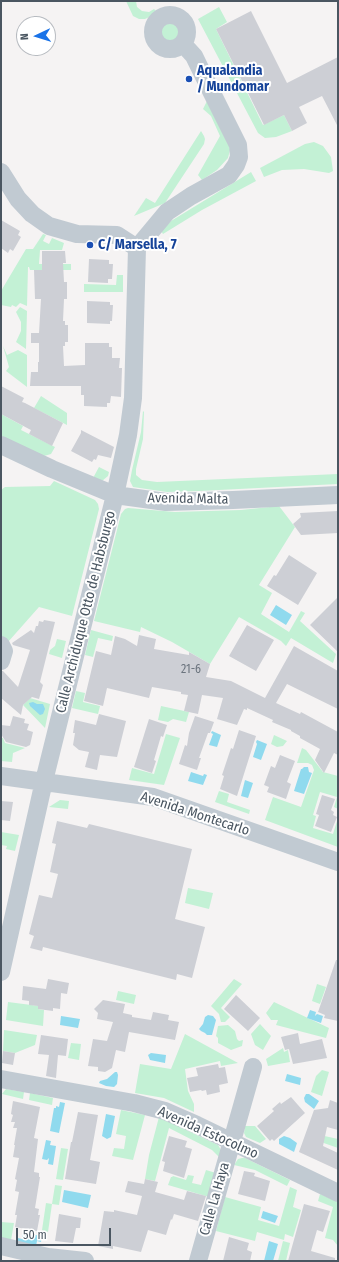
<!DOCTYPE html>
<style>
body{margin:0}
#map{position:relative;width:339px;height:1262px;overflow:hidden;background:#f5f3f3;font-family:"Fira Sans Condensed",sans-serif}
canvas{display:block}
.frame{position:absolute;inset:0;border:2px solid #4a5661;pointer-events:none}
.north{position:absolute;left:16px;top:16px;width:40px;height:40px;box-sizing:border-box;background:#fff;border:1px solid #b7bbc0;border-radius:50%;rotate:266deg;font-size:11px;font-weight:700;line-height:16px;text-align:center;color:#4a5661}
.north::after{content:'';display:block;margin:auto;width:14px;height:18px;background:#1a73e8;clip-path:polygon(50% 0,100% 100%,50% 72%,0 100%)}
.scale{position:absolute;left:16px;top:1228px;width:95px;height:18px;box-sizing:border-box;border:2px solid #4a5661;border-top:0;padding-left:5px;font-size:12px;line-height:14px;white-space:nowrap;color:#4a5661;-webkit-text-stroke:3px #fff;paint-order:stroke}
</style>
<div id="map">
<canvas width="339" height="1262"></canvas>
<div class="frame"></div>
<div class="north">N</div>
<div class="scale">50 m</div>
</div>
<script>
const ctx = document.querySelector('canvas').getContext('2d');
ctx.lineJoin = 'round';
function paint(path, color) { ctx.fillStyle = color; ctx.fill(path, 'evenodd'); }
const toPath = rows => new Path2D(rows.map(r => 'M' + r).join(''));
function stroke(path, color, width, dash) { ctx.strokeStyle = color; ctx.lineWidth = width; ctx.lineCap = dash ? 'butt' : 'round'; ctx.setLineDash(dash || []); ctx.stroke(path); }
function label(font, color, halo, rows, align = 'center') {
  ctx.font = font + ' "Fira Sans Condensed",sans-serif'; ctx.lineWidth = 4; ctx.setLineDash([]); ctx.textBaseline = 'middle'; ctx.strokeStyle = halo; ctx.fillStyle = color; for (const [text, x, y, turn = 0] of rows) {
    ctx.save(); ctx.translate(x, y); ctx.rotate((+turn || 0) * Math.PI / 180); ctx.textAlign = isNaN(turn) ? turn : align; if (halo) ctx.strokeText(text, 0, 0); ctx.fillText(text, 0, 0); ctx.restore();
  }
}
const green = toPath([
 [126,1,136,1,137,7,142,11,149,12,154,9,158,13,145,19,139,19,133,16],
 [219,7,227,22,216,29,263,125,284,115,292,131,276,137,265,138,258,133,198,19],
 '159 33a10 10 0 1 1 20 0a10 10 0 1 1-20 0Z',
 [207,101,229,144,230,150,228,158,217,170,202,180,198,175,220,136,211,116,203,109],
 [201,131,204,136,205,139,204,144,165,203,134,216,146,198,155,203],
 [314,142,323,146,331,157,333,171,329,173,304,169,282,170,264,177,260,168,305,144],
 [251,172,256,181,202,210,163,234,161,231,171,221],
 [43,234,46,235,43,241,49,244,52,238,64,243,62,250,40,250,39,264,71,264,71,270,30,270,29,267,28,267,27,306,20,303,16,307,12,305,11,307,1,305,1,291,26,249,33,249],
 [117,275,123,275,123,292,84,292,84,284,116,285],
 [20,307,27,311,26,349,16,342,21,331,21,322,16,312],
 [3,346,7,355,18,350,27,355,27,387,6,371,9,367],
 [41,396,67,413,67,425,34,408],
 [143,411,144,412,143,439,136,469,136,475,142,480,157,482,338,474,338,484,199,491,167,492,133,487,130,481,132,470,141,432],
 [1,414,23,426,21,430,55,447,51,454,44,456,1,436],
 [99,467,109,472,108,476,102,481,93,478],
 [54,481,95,500,98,504,99,509,72,616,39,607,8,642,1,636,1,490,5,487,50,486],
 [279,506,295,527,259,585,272,593,261,614,289,632,301,611,305,613,300,621,336,654,333,663,291,638,286,646,281,641,239,617,210,664,172,642,141,627,140,632,94,621,121,514,125,509,128,508,175,512,241,510],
 [91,630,113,636,112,641,98,638,93,657,85,655],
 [57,639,66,641,62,658,49,654,50,650,55,646],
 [76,691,85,693,83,702,100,706,98,714,72,708],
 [30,698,50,704,45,728,23,705],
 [161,706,189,712,186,722,173,719,168,722,158,720],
 [166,734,180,738,164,785,129,780,132,768,154,774],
 [274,735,287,741,283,746,277,747,271,744],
 [1,738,3,738,5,743,25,748,13,753,12,762,1,761],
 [302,748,306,750,323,772,338,776,338,809,334,807,337,797,320,792,313,815,316,816,313,828,333,834,338,818,338,847,265,820,273,797,301,807,314,770,312,765,308,763,297,763],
 [219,791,229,794,227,802,250,810,249,814,215,802],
 [60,800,69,801,68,809,49,807],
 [1,832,19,835,15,851,6,849,7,846,1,845],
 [188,888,213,893,209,909,185,903],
 [234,979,242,984,221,1008,230,1017,225,1022,221,1022,219,1014,211,1006],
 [317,984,326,987,320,1004,312,1001],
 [118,991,136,995,134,1004,116,1000],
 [8,1002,39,1006,38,1009,44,1010,43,1026,6,1020],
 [274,1002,329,1028,326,1038,276,1025,278,1020,271,1020,266,1013],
 [260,1024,271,1036,263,1050,255,1045,251,1034],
 [228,1025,235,1031,237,1039,239,1041,243,1040,242,1046,231,1050,218,1043,218,1038,216,1036,218,1026],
 [4,1030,37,1035,35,1045,15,1053,3,1051],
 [185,1034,238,1063,221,1066,220,1061,185,1069,188,1091,194,1104,194,1112,164,1098,135,1093,140,1064,171,1069],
 [71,1043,81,1044,79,1060,68,1058],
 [283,1048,284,1052,288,1050,290,1062,268,1066,266,1059],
 [322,1070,329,1072,322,1096,311,1092,316,1076],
 [6,1089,24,1092,23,1099,2,1094],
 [30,1093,53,1098,52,1105,29,1100],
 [121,1110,145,1115,133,1160,112,1156,114,1148,124,1149,126,1136,116,1134],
 [159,1117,218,1145,221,1150,220,1158,212,1150,169,1128,155,1181,145,1179,149,1155],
 [245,1126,255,1126,266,1139,260,1143,246,1137,244,1133],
 [320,1135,338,1139,338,1148,318,1141],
 [61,1148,68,1149,63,1180,56,1179],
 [242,1158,245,1158,290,1180,287,1186,255,1170,234,1165,238,1159],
 [206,1170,216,1173,209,1197,168,1185,171,1177,172,1177,173,1176,186,1180,188,1175,194,1176,192,1183,201,1185],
 [55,1185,62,1186,59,1205,52,1204,48,1232,42,1230,46,1203,52,1204],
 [290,1187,297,1190,293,1207,301,1210,293,1237,285,1234,284,1240,257,1232,255,1241,216,1231,225,1197,261,1207,258,1220,279,1226],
 [320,1194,338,1202,338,1246,333,1240,325,1238,333,1207,318,1201],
 [1,1222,14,1223,10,1246,1,1243],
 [283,1241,290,1243,286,1261,278,1261]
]);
const water = toPath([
 [276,605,292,615,286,625,270,615],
 [33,702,37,704,43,704,45,709,43,714,40,715,30,706,29,703],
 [212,731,221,735,217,747,209,745,213,734,211,733],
 [257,740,267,744,261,760,253,757,257,744,256,742],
 [304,767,308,767,309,772,312,773,304,794,294,791,301,769,302,769],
 [191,772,203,776,204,774,207,775,203,785,188,781],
 [245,780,253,783,248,798,241,796],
 [310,1010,316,1012,315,1016,317,1014,323,1016,321,1023,307,1018],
 [208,1015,213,1016,216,1020,212,1035,207,1035,205,1033,201,1031,199,1029,203,1024,205,1017],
 [61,1016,80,1019,78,1028,60,1025],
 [151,1053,166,1055,165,1063,150,1060,148,1055],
 [115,1072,117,1072,118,1075,117,1084,114,1087,106,1086,99,1083,100,1081,107,1079],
 [287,1074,301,1078,300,1085,285,1081],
 [306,1094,309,1094,319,1101,314,1109,305,1102,304,1098],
 [60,1102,65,1103,59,1133,50,1131,54,1108,56,1108,56,1106,59,1107],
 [106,1114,115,1116,111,1137,107,1139,102,1136],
 [284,1136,290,1138,297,1143,294,1152,279,1144,279,1139],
 [46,1140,51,1141,50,1145,56,1146,53,1165,48,1164,49,1158,47,1160,42,1159],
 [64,1190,91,1195,88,1208,62,1202],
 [263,1211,278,1216,275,1223,261,1218],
 [23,1233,42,1236,41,1242,37,1241,36,1246,17,1243,18,1238,22,1239],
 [269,1241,278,1244,273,1261,264,1261]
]);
const building = toPath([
 [251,11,287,83,338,57,338,127,322,96,299,107,307,123,292,131,284,115,264,125,216,29],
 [1,220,20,231,18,235,21,237,13,251,10,249,8,253,1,248],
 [42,251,65,251,66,263,63,263,64,282,67,282,67,299,64,299,63,321,65,321,65,325,68,325,68,342,65,342,65,346,63,346,64,366,85,365,85,343,109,343,109,347,112,347,112,358,120,358,119,368,122,368,121,397,111,396,110,403,107,403,107,407,84,406,84,395,81,395,81,386,30,386,31,372,38,372,38,362,39,362,39,343,31,343,31,333,39,333,41,299,35,299,34,270,42,270],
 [89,259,109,260,109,264,113,264,112,279,108,279,108,283,88,282],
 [87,301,110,302,110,305,113,305,112,321,110,321,110,324,87,323],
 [1,386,24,398,22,402,25,403,63,423,52,446,29,434,31,430,29,429,1,414],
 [81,430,114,447,111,458,98,455,96,460,94,459,92,462,71,451,81,433],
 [338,511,338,533,301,535,293,524,301,517,300,513],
 [289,555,317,573,298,605,267,586,274,575,276,576],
 [338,597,338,652,310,625],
 [44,620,55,622,40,682,43,685,39,699,32,697,23,705,21,715,1,698,1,671,3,671,18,687,30,650,13,645,12,643,31,630,34,633,36,626,38,626,39,621,43,622],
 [247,625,274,640,256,671,229,656],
 [139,635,156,639,154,649,189,655,189,652,210,664,206,677,231,681,265,698,294,646,338,671,338,709,287,684,276,703,300,714,301,712,338,732,338,755,334,753,324,773,315,760,320,749,300,738,300,736,291,731,291,730,272,722,273,720,247,708,247,710,244,709,237,725,217,719,223,698,202,695,198,714,184,711,188,695,181,694,181,692,152,687,149,698,107,688,103,706,84,701,96,651,111,655,115,636,125,639,137,646],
 [99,714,126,721,117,757,100,755,97,770,85,767,89,752,79,750,73,745,75,733,73,733,75,720,96,725],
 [13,716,25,719,24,723,29,724,27,730,33,732,30,745,26,747,6,742,1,734,1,725,10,726],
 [195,716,214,722,210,733,208,733,199,758,201,758,197,770,179,764,185,745,187,746,189,733],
 [149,719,167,725,163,737,161,736,154,760,156,761,152,773,134,767],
 [239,730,256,736,237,796,220,789,224,776,222,775,231,748,233,749],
 [280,755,295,761,287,782,291,784,286,799,267,792,269,787,264,785,271,766,275,768],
 [322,795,335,799,331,810,334,812,333,815,337,817,331,832,315,826,319,815,316,814],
 [1,801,13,802,10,821,1,820],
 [57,821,87,828,89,824,192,849,175,919,205,927,192,978,177,974,176,980,43,947,42,951,30,948,34,936,29,934,39,895,52,898,58,874,50,872,56,844,52,843],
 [336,960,338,960,338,1021,324,1018,325,1015,318,1012],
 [48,979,69,983,67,994,61,993,60,1009,53,1008,53,1011,38,1009,38,1006,29,1005,29,1001,22,1000,23,986,46,989],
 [236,995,260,1018,248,1031,224,1009],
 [103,1000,125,1004,123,1013,132,1015,132,1017,151,1020,153,1012,169,1015,168,1020,179,1022,175,1040,129,1032,125,1052,116,1050,112,1068,105,1072,98,1071,98,1067,88,1066,93,1039,107,1041,113,1022,97,1019,98,1013,94,1009],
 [298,1033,300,1044,322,1039,327,1058,293,1064,289,1049,285,1050,281,1037],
 [41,1035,68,1039,66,1056,58,1055,56,1078,46,1076,49,1055,38,1054],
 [3,1051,15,1053,13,1065,2,1063],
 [218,1064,219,1068,225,1067,228,1083,219,1085,220,1092,207,1095,206,1090,202,1091,201,1090,190,1092,187,1078,198,1076,196,1068],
 [291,1097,305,1113,274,1141,272,1139,270,1141,257,1126,274,1111,272,1109,280,1102,281,1104],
 [330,1100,338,1103,338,1130,327,1127,323,1146,338,1153,338,1170,299,1152,314,1110,328,1108],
 [13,1101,40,1107,34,1138,38,1139,34,1172,39,1173,39,1177,40,1177,35,1208,39,1209,38,1215,40,1215,37,1231,15,1227,17,1215,15,1215,19,1192,15,1191,17,1180,15,1179,19,1158,13,1157,15,1145,14,1145,17,1128,13,1128,15,1122,11,1122,13,1115,11,1114],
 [78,1112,98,1115,90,1160,100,1162,96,1184,65,1179,71,1142,72,1142],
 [169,1136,187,1141,185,1147,192,1149,184,1178,163,1171,165,1162,162,1161],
 [244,1171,255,1173,254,1176,270,1181,265,1201,238,1194],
 [145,1179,158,1182,155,1192,184,1200,187,1191,206,1196,198,1221,174,1214,172,1220,171,1219,166,1235,148,1230,141,1252,113,1246,113,1249,98,1246,104,1211,114,1212,114,1210,137,1215,142,1196,125,1192,128,1181,144,1184],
 [304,1204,330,1211,323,1232,317,1230,311,1251,335,1258,335,1261,288,1261],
 [59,1214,81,1218,80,1228,76,1228,73,1243,55,1241],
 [229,1237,249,1243,247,1250,252,1252,250,1261,223,1261]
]);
const minor = toPath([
 '153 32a17 17 0 1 1 34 0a17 17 0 1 1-34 0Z',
 [1,172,18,199,32,214,49,226,77,234,117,235,137,248],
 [137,248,167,212,191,196,229,175,236,165,239,157,238,145,212,93,194,56,183,44],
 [1,445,52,469,115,495,166,502,233,500,338,495],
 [1,645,4,651,1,661],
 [1,776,153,797,338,862],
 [1,972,44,781,115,495,128,435,133,398,137,248],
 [1,1079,134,1103,165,1111,197,1125,338,1193],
 [1,1246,48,1257,85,1261],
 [198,1261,253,1067]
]);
const markers = [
 [189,79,4,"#1a4fb4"],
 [90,245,4,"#1a4fb4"]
];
const numberNames = [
 ["21-6",191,670]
];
const transitNames = [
 ["Aqualandia",197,71],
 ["/ Mundomar",197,87],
 ["C/ Marsella, 7",98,245]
];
const streetNames = [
 ["Avenida Malta",188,499,1],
 ["Calle Archiduque Otto de Habsburgo",86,612,-76],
 ["Avenida Montecarlo",195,814,18],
 ["Avenida Estocolmo",208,1133,24],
 ["Calle La Haya",215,1199,-74]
];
paint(green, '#c3f1d5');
paint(water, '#90daee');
paint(building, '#cdcfd5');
stroke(minor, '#c1cad2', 18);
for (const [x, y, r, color] of markers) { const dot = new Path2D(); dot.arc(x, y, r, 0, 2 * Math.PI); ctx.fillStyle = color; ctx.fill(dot); stroke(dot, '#fff', 1.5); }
label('12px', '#6b747e', null, numberNames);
label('bold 14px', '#164399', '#fff', transitNames, 'left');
label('14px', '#4a5661', '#fff', streetNames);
</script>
